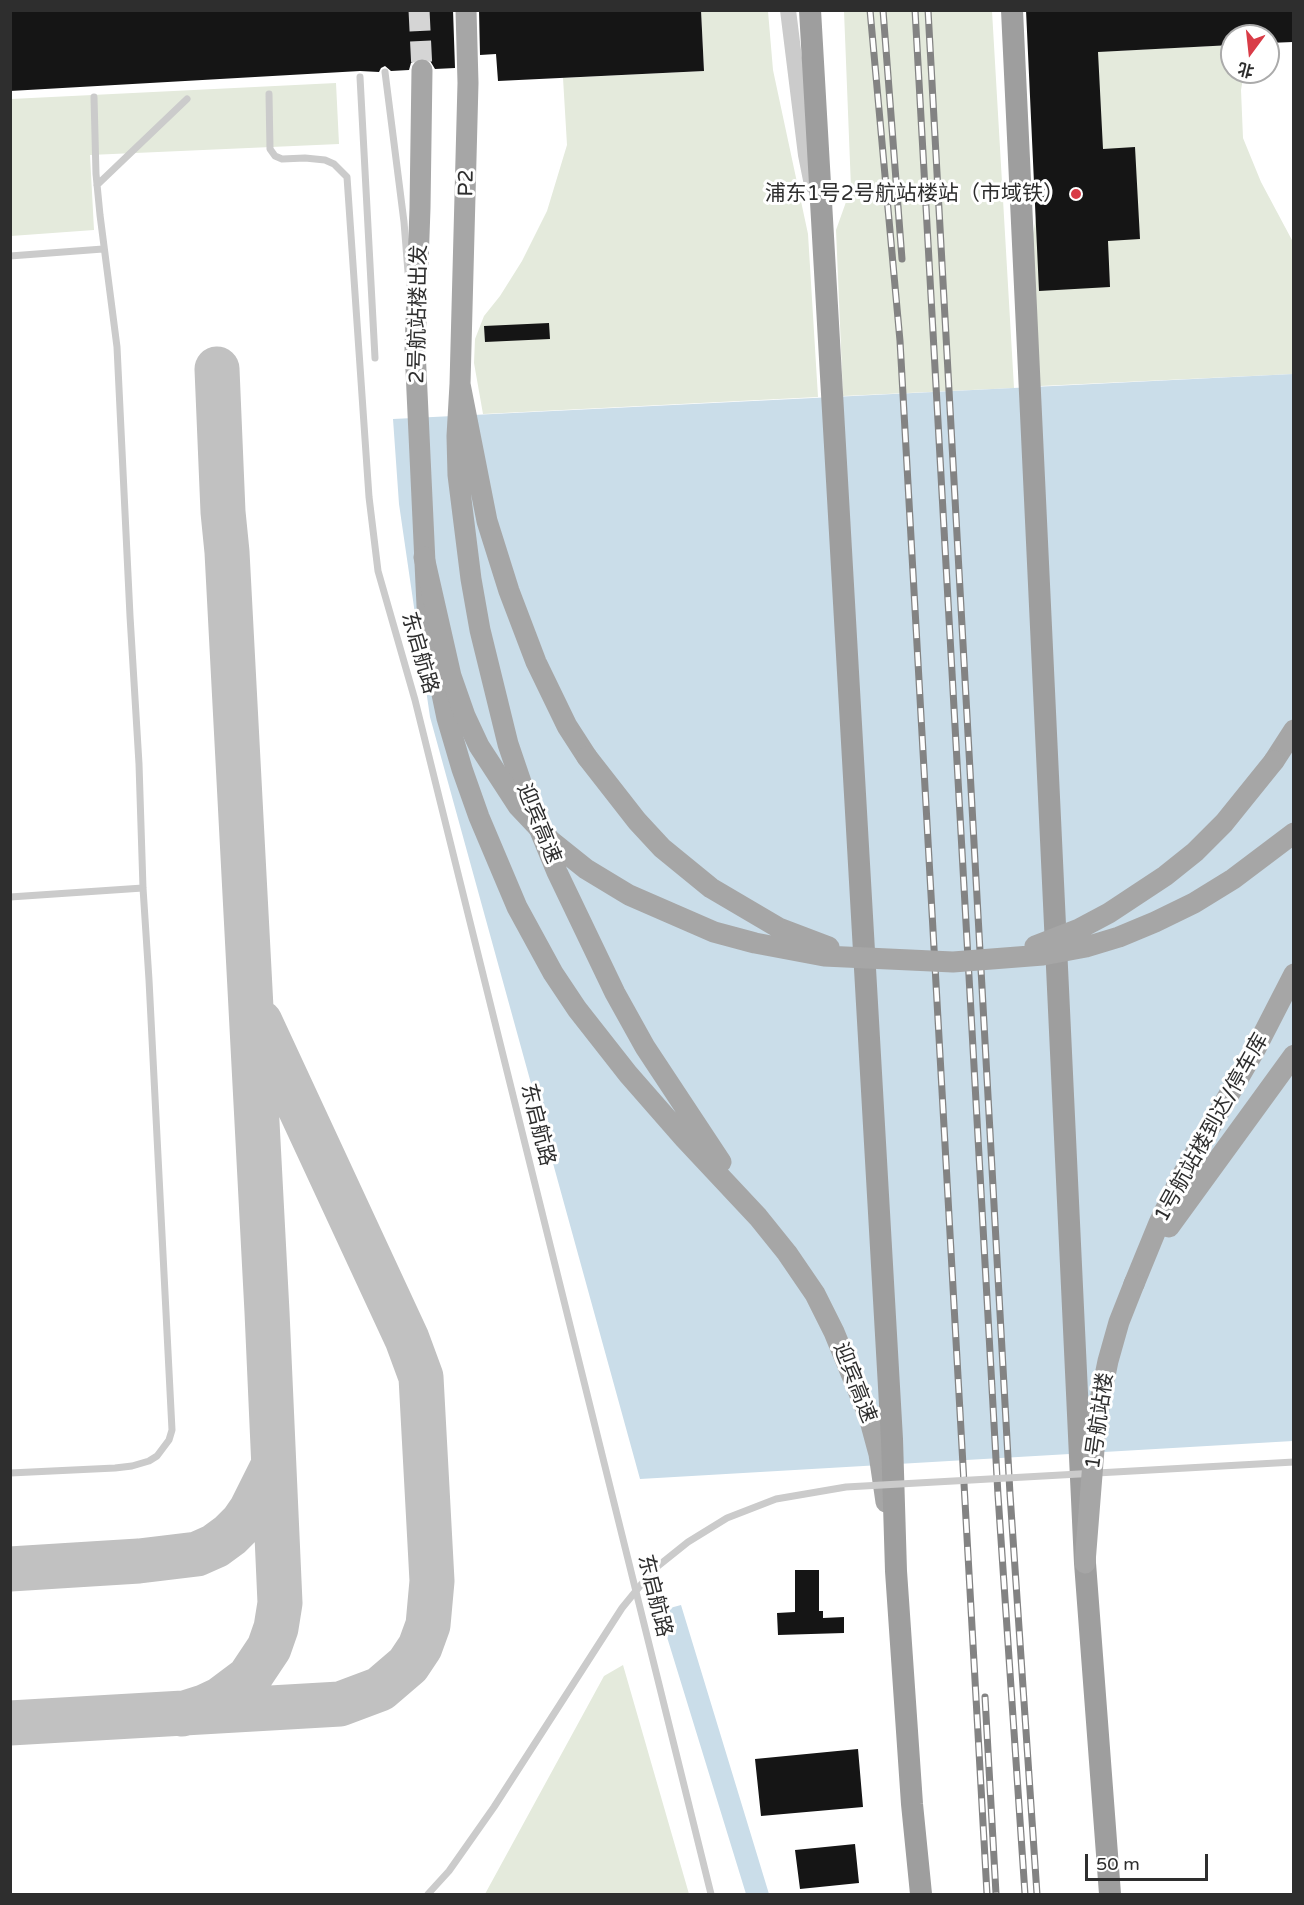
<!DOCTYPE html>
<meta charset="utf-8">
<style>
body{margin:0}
#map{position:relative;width:1304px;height:1905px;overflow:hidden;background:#fff;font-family:"Varela Round","Noto Sans SC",sans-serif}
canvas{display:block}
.frame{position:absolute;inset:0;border:12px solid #2e2e2e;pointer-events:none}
.north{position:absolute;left:1220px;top:24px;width:60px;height:60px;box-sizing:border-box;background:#fff;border:2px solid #ababab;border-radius:50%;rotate:195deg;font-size:16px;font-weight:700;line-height:24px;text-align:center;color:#2e2e2e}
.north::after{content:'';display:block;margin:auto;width:21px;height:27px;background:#d93c47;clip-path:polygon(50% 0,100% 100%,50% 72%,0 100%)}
.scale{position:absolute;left:1085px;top:1854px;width:123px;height:27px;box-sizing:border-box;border:3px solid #2e2e2e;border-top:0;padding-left:8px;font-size:18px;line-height:21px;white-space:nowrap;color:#2e2e2e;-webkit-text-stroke:4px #fff;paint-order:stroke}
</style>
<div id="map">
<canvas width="1304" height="1905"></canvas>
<div class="frame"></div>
<div class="north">北</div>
<div class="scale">50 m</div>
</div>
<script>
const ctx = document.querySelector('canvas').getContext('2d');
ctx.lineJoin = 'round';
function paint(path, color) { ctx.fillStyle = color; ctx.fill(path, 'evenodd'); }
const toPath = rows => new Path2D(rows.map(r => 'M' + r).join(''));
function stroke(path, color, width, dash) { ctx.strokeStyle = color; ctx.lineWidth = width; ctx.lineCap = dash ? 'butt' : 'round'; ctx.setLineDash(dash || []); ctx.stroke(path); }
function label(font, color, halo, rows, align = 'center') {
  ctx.font = font + ' "Varela Round","Noto Sans SC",sans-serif'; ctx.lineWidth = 6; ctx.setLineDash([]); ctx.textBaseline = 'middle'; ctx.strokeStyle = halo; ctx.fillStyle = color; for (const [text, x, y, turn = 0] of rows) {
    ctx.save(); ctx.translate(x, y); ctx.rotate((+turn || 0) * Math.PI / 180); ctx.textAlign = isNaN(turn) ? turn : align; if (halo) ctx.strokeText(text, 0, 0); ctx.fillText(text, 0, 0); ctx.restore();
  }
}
const green = toPath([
 [701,11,768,11,773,70,808,234,818,397,483,414,474,363,475,339,484,316,500,296,522,261,547,211,567,145,563,78,704,71],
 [844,11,992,11,1014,388,843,396,836,230,851,188],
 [1061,11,1112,51,1232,45,1232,72,1244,72,1241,90,1243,138,1261,182,1293,242,1293,374,1040,386,1031,245,1063,70],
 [336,83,339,144,90,155,94,230,11,236,11,99],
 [623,1665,689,1894,485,1894,604,1676]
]);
const water = toPath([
 [1293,374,1293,1441,640,1479,430,717,399,504,393,419],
 [681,1605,769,1894,746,1894,659,1611]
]);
const taxiway = toPath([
 [10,1569,139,1561,197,1554,215,1546,230,1535,242,1523,251,1510,273,1466],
 [182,1714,204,1707,221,1699,249,1678,269,1648,276,1628,280,1603,267,1312,227,552,223,512,217,369],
 [10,1723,340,1704,380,1689,408,1665,420,1647,428,1625,432,1581,421,1377,407,1339,260,1022]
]);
const building = toPath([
 [10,10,453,10,455,68,435,69,429,59,422,57,411,63,409,70,391,71,385,66,381,68,379,72,360,71,10,91],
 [479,10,701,10,704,71,498,81,496,54,480,55],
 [1026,10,1293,10,1293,42,1268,43,1268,36,1232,36,1232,45,1098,52,1103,149,1135,147,1140,239,1108,241,1110,287,1039,291],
 [549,323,550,339,485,342,484,326],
 [795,1570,819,1570,819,1611,823,1611,823,1618,844,1617,844,1633,778,1635,777,1613,795,1612],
 [858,1749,863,1807,761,1816,755,1759],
 [855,1844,859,1883,800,1889,795,1850]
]);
const primaryTunnel = toPath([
 [419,10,422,70]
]);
const service = toPath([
 [385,72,404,222,408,272],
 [360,77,375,358],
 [269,94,270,149,275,156,282,159,305,158,325,160,334,164,347,177,369,497,378,571,415,700,711,1894],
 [97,185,187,99],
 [10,256,103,249],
 [10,897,143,888],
 [10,1473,115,1468,132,1466,149,1461,157,1456,169,1440,172,1430,149,980,143,888,139,764,130,616,117,347,100,215,96,174,94,97]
]);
const tertiary = toPath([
 [788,10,806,155,812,185]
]);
const primary = toPath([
 [466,10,468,83,460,384,487,521,509,591,536,662,567,726,587,757],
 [422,70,420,208,415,349,428,627,447,718,462,769,479,817,517,907,553,973,577,1009,628,1074,684,1138,758,1217,787,1253,815,1294,834,1332,869,1417,879,1454,886,1502],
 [460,384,457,436,458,475,471,579,480,630,508,744,525,794,557,872,615,993,645,1047,721,1162],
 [1274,761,1294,730],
 [1169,1227,1294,1055],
 [1134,1284,1159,1223,1179,1181,1256,1048,1294,974]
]);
const trunk = toPath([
 [810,10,892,1439,896,1571,912,1804,921,1894],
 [1012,10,1085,1563,1110,1894]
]);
const rail = toPath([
 [870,10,900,341,987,1894],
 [883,10,902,259],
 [915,10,998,1495,1025,1894],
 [928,10,1010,1494,1037,1894],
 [985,1697,996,1894]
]);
const serviceBridge = toPath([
 [428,1894,449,1871,494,1807,622,1608,653,1570,688,1542,727,1518,776,1499,846,1487,1294,1462]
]);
const primaryBridge = toPath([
 [424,557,451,676,465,716,479,746,518,806,551,841,586,869,629,895,714,932,755,943,824,956,953,962,1043,955,1086,947,1119,937,1155,922,1194,903,1233,879,1294,833],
 [587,757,637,821,662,848,711,888,779,928,829,947],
 [1035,946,1079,929,1109,913,1165,876,1195,852,1224,823,1274,761],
 [1085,1563,1095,1437,1100,1400,1108,1361,1119,1322,1134,1284]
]);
const markers = [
 [1076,194,6,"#d93c47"]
];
const streetNames = [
 ["P2",467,183,-89],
 ["2号航站楼出发",419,314,-89],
 ["东启航路",419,653,74],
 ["迎宾高速",538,824,68],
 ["东启航路",537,1125,76],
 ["1号航站楼到达/停车库",1212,1128,-61],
 ["迎宾高速",854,1383,69],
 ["1号航站楼",1100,1421,-82],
 ["东启航路",654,1596,76]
];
const poiNames = [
 ["浦东1号2号航站楼站（市域铁）",1064,194]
];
paint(green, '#e4eadc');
paint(water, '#cadde9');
stroke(taxiway, '#c1c1c1', 45);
paint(building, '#151515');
stroke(primaryTunnel, '#d5d5d5', 21, [21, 10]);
stroke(service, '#cbcbcb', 7);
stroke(tertiary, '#cbcbcb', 16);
stroke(primary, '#a6a6a6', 21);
stroke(trunk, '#9e9e9e', 22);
stroke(rail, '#838383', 7);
stroke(rail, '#fff', 4.5, [14]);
stroke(serviceBridge, '#cbcbcb', 7);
stroke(primaryBridge, '#a6a6a6', 21);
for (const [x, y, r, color] of markers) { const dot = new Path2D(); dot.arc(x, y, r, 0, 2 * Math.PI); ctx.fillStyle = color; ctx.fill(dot); stroke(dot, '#fff', 2); }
label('21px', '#2e2e2e', '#fff', streetNames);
label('21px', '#2e2e2e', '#fff', poiNames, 'right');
</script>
